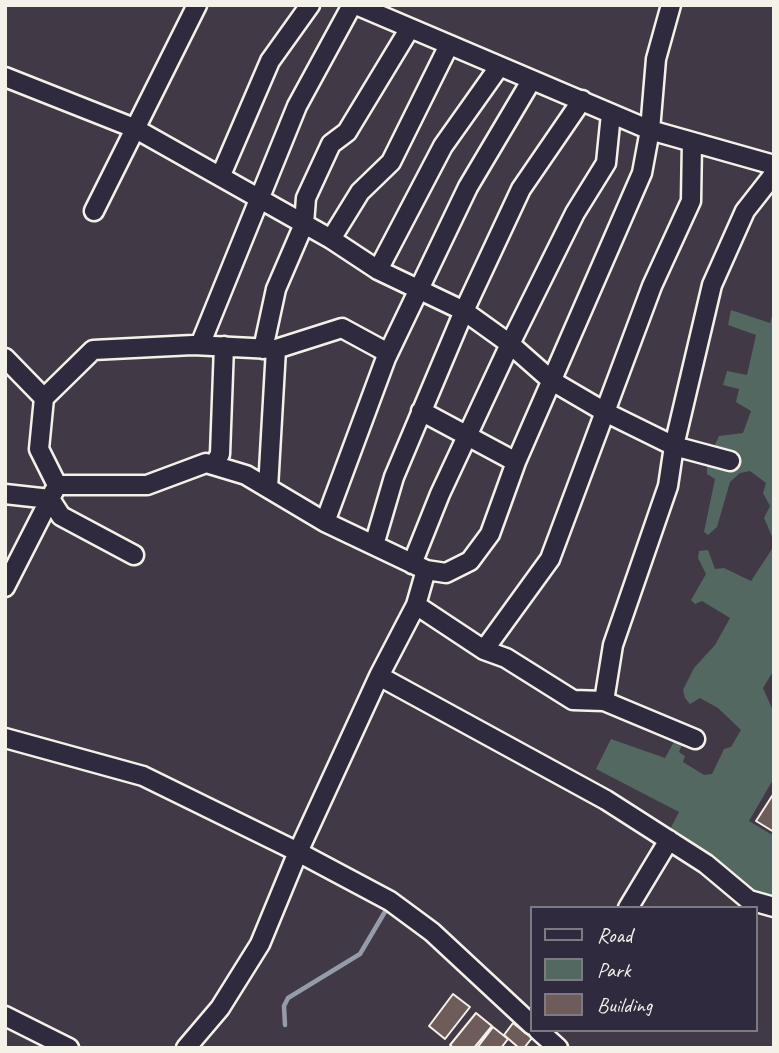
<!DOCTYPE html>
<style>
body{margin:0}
#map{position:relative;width:779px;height:1053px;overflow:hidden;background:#423946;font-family:Caveat,sans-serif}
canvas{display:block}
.frame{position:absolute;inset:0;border:7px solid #f4f1e8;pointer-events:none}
.legend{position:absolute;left:530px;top:906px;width:228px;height:126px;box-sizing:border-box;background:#2f2a3d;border:2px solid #7e7a81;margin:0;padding:9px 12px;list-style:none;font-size:21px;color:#f4f1e8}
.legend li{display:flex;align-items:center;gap:14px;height:35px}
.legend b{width:35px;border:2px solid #7e7a81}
</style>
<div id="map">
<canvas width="779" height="1053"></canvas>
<div class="frame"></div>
<ul class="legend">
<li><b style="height:9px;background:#2f2a3d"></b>Road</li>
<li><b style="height:19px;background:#546862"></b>Park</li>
<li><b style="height:19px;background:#6d5c5a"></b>Building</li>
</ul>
</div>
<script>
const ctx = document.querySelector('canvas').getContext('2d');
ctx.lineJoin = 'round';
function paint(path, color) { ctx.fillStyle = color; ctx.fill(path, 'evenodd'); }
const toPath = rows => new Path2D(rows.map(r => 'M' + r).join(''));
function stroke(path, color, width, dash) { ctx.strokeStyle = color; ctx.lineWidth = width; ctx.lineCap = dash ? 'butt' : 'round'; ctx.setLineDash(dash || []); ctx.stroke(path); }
const green = toPath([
 [731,310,770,323,774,310,774,541,764,518,770,506,763,493,766,483,750,471,740,473,730,482,717,527,708,535,704,532,715,479,707,474,707,462,719,436,743,433,751,411,736,402,739,389,723,385,727,371,747,375,756,335,728,325],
 [774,546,774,670,763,688,774,713,774,778,749,821,774,836,774,902,755,894,669,831,679,812,596,769,611,739,665,758,675,740,682,744,679,752,685,756,683,762,704,775,712,774,724,749,731,747,741,730,718,708,700,698,690,704,685,698,683,690,694,668,715,645,730,618,702,601,695,604,691,600,706,574,698,558,699,551,708,550,715,569,724,568,751,581]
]);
const stream = toPath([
 [285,1025,284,1006,288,998,360,954,386,910]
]);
const building = toPath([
 [774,793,774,832,756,821,774,793],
 [453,994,470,1007,445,1039,429,1026,453,994],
 [476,1013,492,1026,474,1048,454,1048,450,1045,476,1013],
 [513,1023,532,1038,524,1048,519,1048,504,1035,513,1023],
 [493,1027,508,1039,501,1048,477,1048,493,1027]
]);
const minor = toPath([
 [356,5,650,130,774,165],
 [5,77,134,128,331,239,378,270,464,311,510,344,552,381,605,412,674,446,730,461],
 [221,175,270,61,310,5],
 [94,211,197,5],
 [331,239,360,192,391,162,449,45],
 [378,270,443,146,499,67],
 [200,345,297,106,352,5],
 [263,349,276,289,304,224,306,198,331,144,347,132,410,28],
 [5,358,44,398,39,449,57,485],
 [44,398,93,350,193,345,272,349],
 [421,411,516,462],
 [214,465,220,454,224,346],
 [57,485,147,485,206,463,246,475,325,522,426,570,416,605,379,676,298,852,260,944,220,1008,186,1048],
 [268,488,276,349,342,328,388,353],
 [5,494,50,499,61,516,134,555],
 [325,522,386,358,468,187,531,81],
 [374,545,394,477,464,311,521,189,582,100],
 [412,564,440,494,510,344,575,213,606,163,611,114],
 [426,570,446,573,470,561,490,534,516,462,642,173,650,130,656,59,671,5],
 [5,587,54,491],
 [416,605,484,650,506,658,573,700,604,701,613,645,668,486,674,446,712,285,745,211,774,174],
 [484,650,550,559,652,286,691,201,692,142],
 [379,676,606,800,706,864,749,900,774,907],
 [604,701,695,739],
 [5,738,143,776,298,852,390,901,432,932,532,1025],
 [628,908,669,840],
 [5,1016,69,1048],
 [538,1030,558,1048]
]);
paint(green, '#546862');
stroke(stream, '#959ca9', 4.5);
paint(building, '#6d5c5a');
stroke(building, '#f4f1e8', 2);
stroke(minor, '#f4f1e8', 23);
stroke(minor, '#2f2a3d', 18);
</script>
